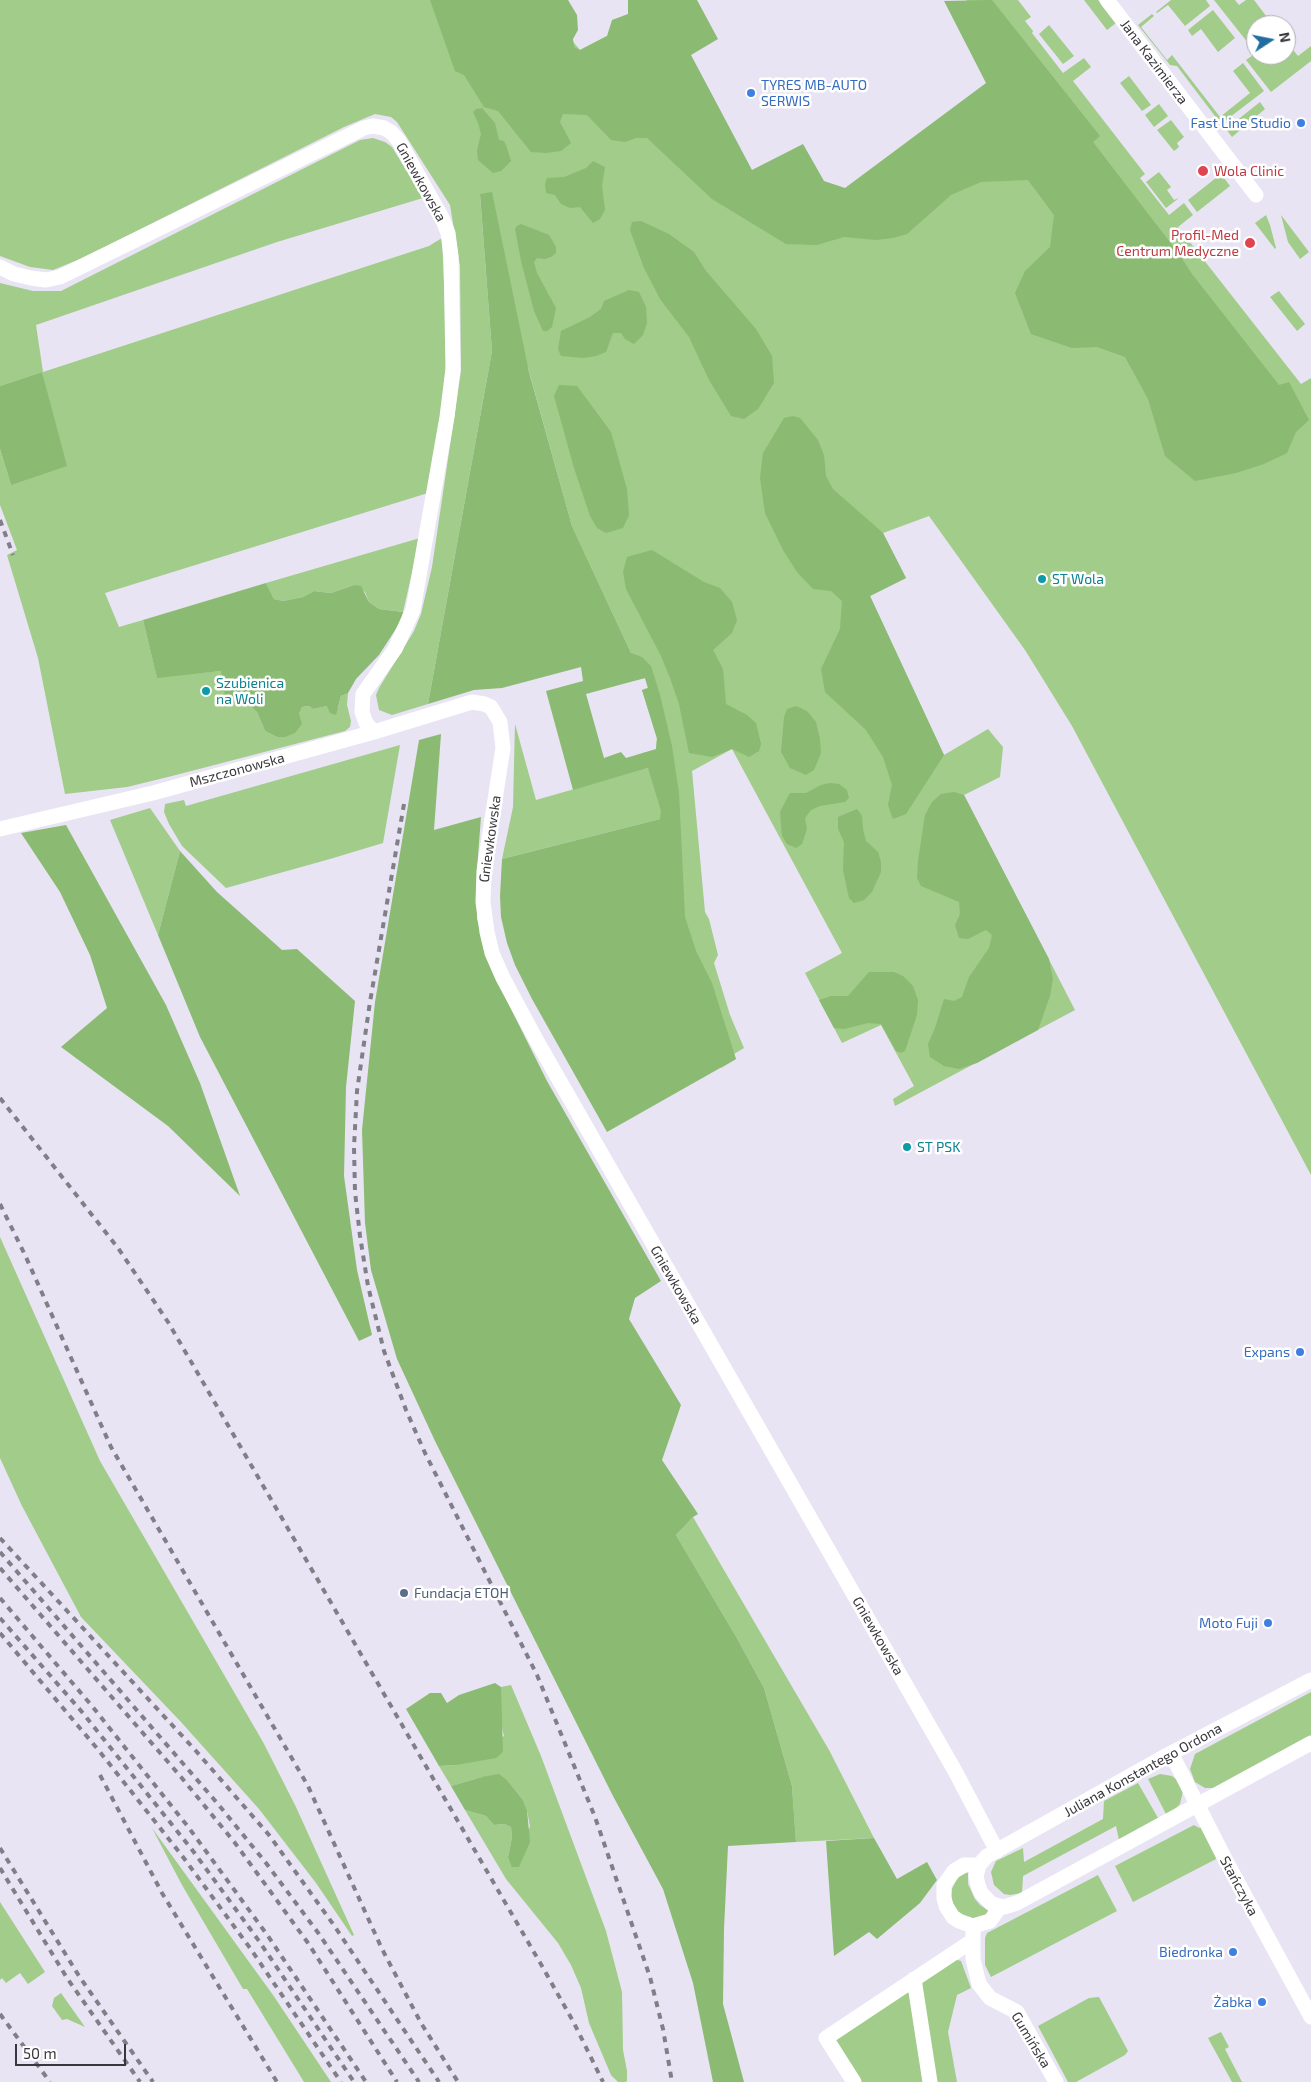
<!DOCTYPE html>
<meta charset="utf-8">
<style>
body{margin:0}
#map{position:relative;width:1311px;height:2082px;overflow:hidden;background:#e8e4f3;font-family:"Exo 2",sans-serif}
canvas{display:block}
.north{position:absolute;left:1246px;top:15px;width:50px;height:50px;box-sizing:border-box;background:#fff;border:1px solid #b0afb1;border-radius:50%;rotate:79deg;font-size:14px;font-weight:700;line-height:20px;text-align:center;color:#39373d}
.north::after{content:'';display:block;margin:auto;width:18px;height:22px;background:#216da0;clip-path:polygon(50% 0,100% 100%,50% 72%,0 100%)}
.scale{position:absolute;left:15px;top:2044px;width:111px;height:22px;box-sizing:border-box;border:2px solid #39373d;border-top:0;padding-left:6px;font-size:15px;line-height:18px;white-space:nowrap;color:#39373d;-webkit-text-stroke:4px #fff;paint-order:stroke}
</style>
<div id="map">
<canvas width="1311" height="2082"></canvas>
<div class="north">N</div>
<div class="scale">50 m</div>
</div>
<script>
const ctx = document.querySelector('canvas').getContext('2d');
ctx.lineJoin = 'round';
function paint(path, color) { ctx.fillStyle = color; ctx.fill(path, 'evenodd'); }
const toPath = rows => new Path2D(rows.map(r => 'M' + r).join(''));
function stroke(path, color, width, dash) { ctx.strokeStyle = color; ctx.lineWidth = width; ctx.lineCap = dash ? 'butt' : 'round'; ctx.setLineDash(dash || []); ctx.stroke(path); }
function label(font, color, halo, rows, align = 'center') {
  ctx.font = font + ' "Exo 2",sans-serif'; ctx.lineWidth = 5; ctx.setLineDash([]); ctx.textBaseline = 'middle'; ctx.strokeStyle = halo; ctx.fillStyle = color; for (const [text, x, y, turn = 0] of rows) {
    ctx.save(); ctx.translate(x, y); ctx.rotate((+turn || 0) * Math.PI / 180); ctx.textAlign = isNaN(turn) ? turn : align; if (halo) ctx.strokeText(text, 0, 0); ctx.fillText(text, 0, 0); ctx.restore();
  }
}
const green = toPath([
 [0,0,549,0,570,38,580,50,607,36,723,160,838,207,1012,69,966,0,1018,0,1031,17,1025,21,1033,31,1032,33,1063,73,1084,58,1091,67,1073,81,1145,174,1140,178,1169,215,1184,203,1193,215,1178,227,1301,384,1311,378,1311,1175,1072,726,1025,650,929,516,883,533,906,578,870,596,944,755,988,729,1003,747,1000,777,964,795,1075,1010,895,1106,893,1099,914,1086,881,1025,842,1043,805,973,842,953,732,749,692,771,705,912,709,919,718,955,714,963,730,1015,744,1048,734,1054,736,1059,721,1068,660,819,502,859,513,807,515,724,536,800,648,768,643,753,656,750,657,739,642,690,648,688,645,678,624,683,631,653,572,526,480,195,492,351,428,704,392,715,379,710,376,695,379,688,414,631,421,614,432,567,461,371,460,266,450,205,397,122,391,117,375,114,344,127,85,257,53,270,30,267,0,256],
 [1084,0,1098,0,1116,23,1107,30],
 [1171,0,1206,0,1210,6,1185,26,1168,5,1157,13,1156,12],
 [1214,0,1235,0,1239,5,1246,0,1254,0,1273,25,1256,25,1256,55,1286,55,1286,41,1298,56,1311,46,1311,61,1271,92,1246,60,1256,53],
 [1213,10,1235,38,1218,52,1201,29,1192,36,1188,30],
 [1152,14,1154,16,1141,27,1167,60,1172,55,1220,117,1250,93,1233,71,1243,63,1264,91,1221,124,1177,66,1170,65,1138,25],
 [1049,25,1074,56,1063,64,1039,34],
 [1129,76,1151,105,1142,111,1120,83],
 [1260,102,1265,109,1232,137,1226,129],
 [1159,104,1168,116,1154,127,1145,115],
 [1171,120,1184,137,1177,143,1179,147,1174,151,1157,130],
 [373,138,385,142,392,147,423,198,277,242,36,325,43,372,429,246,442,238,447,355,443,396,428,493,105,593,119,627,143,620,157,677,221,671,237,702,247,704,257,712,265,731,277,737,299,714,302,707,309,706,313,709,327,706,338,708,341,696,348,693,347,705,351,721,350,727,345,731,172,776,127,787,65,794,38,658,7,555,17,550,0,505,0,449,11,485,51,410,42,372,0,386,0,283,33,291,61,291,360,140],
 [1159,172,1171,187,1167,190,1174,200,1179,198,1166,208,1146,182],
 [1221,174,1230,186,1197,212,1188,200],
 [1266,215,1270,225,1276,248,1275,249,1255,223],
 [1281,215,1309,252,1300,259,1288,242],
 [1279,291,1305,324,1297,331,1270,297],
 [420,538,403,612,379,609,369,602,365,592,354,585,331,593,314,591,303,597,283,601,274,599,266,583],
 [400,745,383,843,330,859,226,888,182,846,169,824,164,812,165,804,184,800,186,806],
 [150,808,180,851,158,935,110,820],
 [0,1237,100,1461,263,1742,296,1807,354,1935,352,1936,316,1883,259,1809,181,1722,81,1617,22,1506,0,1458],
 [693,1517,829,1750,874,1838,796,1842,792,1786,764,1688,738,1640,676,1535],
 [511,1685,541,1756,606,1931,622,1992,623,2050,627,2071,627,2081,625,2082,618,2082,611,2075,589,2023,581,1988,571,1965,558,1943,506,1879,465,1810,486,1816,494,1825,504,1824,511,1827,512,1837,508,1857,530,1827,527,1810,523,1800,508,1781,482,1777,451,1786,439,1766,456,1765,504,1736,501,1723,501,1687],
 [1311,1692,1311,1736,1214,1788,1205,1788,1195,1782,1190,1769,1195,1754],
 [1160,1774,1172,1776,1177,1780,1183,1791,1180,1804,1174,1810,1166,1814,1148,1779],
 [1138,1783,1158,1818,1119,1840,1116,1826,1023,1876,1022,1893,1010,1895,1004,1894,994,1885,991,1872,996,1861,1023,1848,1024,1862,1103,1819,1104,1801],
 [1194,1825,1199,1828,1204,1825,1220,1857,1133,1902,1115,1866],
 [152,1828,273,1995,331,2082,304,2082,247,1989,243,1989,182,1885],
 [968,1872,968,1884,975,1899,980,1905,990,1912,991,1914,976,1919,968,1918,955,1910,951,1896,952,1889,957,1878],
 [1098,1875,1117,1911,991,1977,985,1965,985,1938,987,1933],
 [0,1902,45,1972,28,1984,20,1973,6,1983,2,1978,0,1980],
 [954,1959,961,1961,971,1988,957,1995,948,2032,957,2082,934,2082,922,1984,924,1980],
 [909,1990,925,2082,858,2082,836,2041,838,2037],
 [61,1993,85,2027,67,2019,62,2020,52,2006,54,1998],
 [1099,1997,1128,2051,1125,2055,1076,2082,1068,2082,1038,2026,1089,1998],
 [1221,2032,1229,2047,1225,2049,1242,2082,1232,2082,1208,2038]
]);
const forest = toPath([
 [430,0,568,0,577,15,578,30,573,39,574,47,580,50,607,36,612,20,628,14,628,0,697,0,718,39,691,55,752,170,803,144,824,181,845,188,986,83,944,1,992,0,1100,136,1093,142,1179,254,1192,274,1279,385,1289,382,1309,420,1296,432,1287,453,1264,464,1236,473,1195,481,1165,456,1148,399,1125,357,1097,347,1072,348,1031,334,1015,293,1025,271,1050,247,1054,215,1028,180,981,182,951,195,907,234,893,238,876,240,844,237,817,245,786,244,712,199,647,138,636,138,625,142,611,140,587,115,563,114,560,122,571,143,561,151,546,153,531,152,498,111,484,107,464,75,455,71],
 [482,108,495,123,499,140,504,141,506,145,511,161,501,171,493,173,478,160,477,150,481,134,478,123,473,112,476,109],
 [593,161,605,167,602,186,605,210,600,219,593,223,580,207,570,208,561,204,555,195,546,193,545,184,547,178,564,177,586,168],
 [492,192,529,372,572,526,631,653,642,657,651,666,660,695,672,746,679,793,685,917,696,951,712,983,736,1059,607,1132,532,999,515,965,507,943,501,917,500,896,502,859,660,819,661,811,648,768,573,790,546,691,583,681,581,667,502,688,474,690,428,704,492,351,480,194],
 [645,678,648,688,642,690,657,738,656,749,626,758,621,752,604,758,586,694],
 [641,221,669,234,694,252,706,271,756,329,772,356,774,383,758,409,744,419,731,416,709,380,689,337,660,299,644,268,630,230,632,222],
 [521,224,549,235,556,247,556,253,551,257,545,259,537,258,534,262,537,273,556,308,552,327,547,331,543,331,534,311,521,261,515,229,517,226],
 [629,290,639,292,646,307,647,323,643,335,634,344,625,339,621,333,613,333,606,352,596,356,583,358,561,356,558,349,561,331,590,317,601,309,604,301],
 [42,372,67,466,11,485,0,449,0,386],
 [559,385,577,386,611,432,627,489,629,515,623,528,606,533,597,528,590,516,574,468,554,396],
 [793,416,800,418,818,440,824,455,826,476,833,489,883,533,906,578,870,596,944,755,906,814,893,819,888,805,892,785,883,757,866,730,825,692,821,669,840,629,842,601,831,591,813,589,797,572,783,550,765,513,760,478,763,453,784,418],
 [652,550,704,582,720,588,732,602,737,620,732,633,713,650,723,669,726,704,747,715,756,723,761,744,759,751,749,757,732,749,712,757,689,753,679,704,670,678,661,656,626,589,623,572,627,557],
 [266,583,274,599,283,601,303,597,314,591,331,593,354,585,361,586,369,602,379,609,403,612,401,621,379,655,356,679,348,693,341,696,336,715,330,713,327,706,313,709,309,706,302,707,299,714,302,724,295,733,285,737,277,737,265,731,257,712,247,704,226,703,221,671,157,678,143,620],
 [796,706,807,711,816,722,820,739,821,753,814,770,806,775,790,768,781,752,784,717,787,709],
 [441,734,434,830,481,817,477,869,477,919,492,971,547,1081,661,1281,635,1298,629,1319,681,1405,662,1460,698,1514,693,1517,676,1535,738,1640,764,1688,792,1786,796,1842,728,1846,724,1929,723,2004,744,2082,713,2082,693,1983,663,1889,613,1796,435,1441,397,1359,371,1270,365,1223,362,1130,375,1002,419,740],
 [830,783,839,784,847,790,849,798,845,802,820,806,811,810,805,818,807,829,802,844,796,848,787,844,782,836,780,812,790,793,806,793,821,785],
 [954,792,964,795,1049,959,1053,979,1050,996,1038,1030,977,1063,959,1069,944,1066,930,1057,928,1044,935,1028,944,999,954,1001,962,997,969,977,989,948,992,935,986,930,968,939,959,938,955,925,960,914,959,902,921,886,917,878,918,861,925,815,932,802,941,794],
 [857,809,862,816,863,829,866,841,878,852,881,862,881,872,872,892,864,900,854,903,849,898,843,870,844,842,838,829,838,817],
 [66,825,166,1005,200,1083,240,1196,168,1126,61,1047,107,1008,90,955,60,892,21,833],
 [180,851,217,892,282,950,297,949,355,1001,346,1087,344,1176,357,1270,372,1335,359,1341,200,1037,158,935],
 [869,972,894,972,903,976,913,986,918,1000,917,1015,905,1051,901,1053,896,1051,881,1024,868,1023,844,1029,834,1028,819,1000,831,996,848,996],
 [495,1683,501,1687,503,1752,496,1758,456,1765,439,1766,406,1709,430,1693,441,1693,447,1703,459,1695],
 [499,1774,508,1781,523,1800,527,1810,530,1842,519,1867,512,1867,508,1857,512,1837,511,1827,504,1824,494,1825,486,1816,465,1810,451,1786,482,1777],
 [874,1838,897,1879,927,1862,937,1880,920,1903,877,1939,869,1932,834,1956,826,1841]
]);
const minor = toPath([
 [1107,0,1256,195],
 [0,267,14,274,31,278,46,280,60,277,364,128,373,126,384,128,391,132,399,141,442,218,448,233,451,256,453,369,447,417,413,610,395,649,363,694,362,712,366,723,374,732],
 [0,829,153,793,374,732,472,702,484,704,491,707,500,722,503,748,484,871,483,902,487,932,492,953,503,978,538,1043,955,1771,997,1851],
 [1311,1680,1162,1758,987,1856,979,1865,976,1876,978,1885,981,1893,992,1904,1004,1907,1017,1903,1311,1743],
 [1171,1753,1225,1859,1311,2017],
 [979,1865,964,1865,954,1871,944,1885,944,1898,946,1906,953,1917,959,1921,973,1926,990,1921,1000,1907],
 [973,1926,973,1959,979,1984,990,1998,1017,2012,1056,2082],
 [914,1979,930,2082],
 [854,2082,826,2038,972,1941]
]);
const rail = toPath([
 [0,520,13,555],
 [404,804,370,1002,357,1091,354,1147,355,1192,360,1236,368,1286,384,1351,406,1410,425,1453,537,1675,595,1817,650,1977,663,2029,672,2082],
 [0,1098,118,1248,168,1322,542,1966,574,2023,603,2082],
 [0,1204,25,1255,111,1447,308,1786,382,1949,421,2023,458,2082],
 [0,1538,196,1751,269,1835,333,1924,439,2082],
 [0,1552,218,1804,266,1863,319,1934,419,2082],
 [0,1568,181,1777,235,1843,308,1943,397,2082],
 [0,1598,92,1706,189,1828,268,1936,366,2082],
 [0,1618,82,1712,193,1851,259,1941,354,2082],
 [0,1633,100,1752,183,1857,250,1948,341,2082],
 [100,1775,162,1893,277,2082],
 [0,1848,79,1976,153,2082],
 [0,1868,67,1978,140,2082],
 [0,2014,50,2082]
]);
const markers = [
 [751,93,5,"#3f7fe0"],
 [1301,123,5,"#3f7fe0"],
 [1203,171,6,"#e0444e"],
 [1250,243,6,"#e0444e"],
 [1042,579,5,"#0f9aa8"],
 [206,691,5,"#0f9aa8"],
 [907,1147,5,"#0f9aa8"],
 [1300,1352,5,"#3f7fe0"],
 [404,1593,5,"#5c6f8a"],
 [1268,1623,5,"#3f7fe0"],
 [1233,1952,5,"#3f7fe0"],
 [1262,2002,5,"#3f7fe0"]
];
const streetNames = [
 ["Jana Kazimierza",1154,62,53],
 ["Gniewkowska",421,182,61],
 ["Mszczonowska",237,770,-15],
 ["Gniewkowska",490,839,-82],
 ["Gniewkowska",676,1285,60],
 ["Gniewkowska",878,1636,60],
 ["Juliana Konstantego Ordona",1143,1770,-29],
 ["Stańczyka",1239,1886,62],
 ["Gumińska",1031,2040,59]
];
const shopNames = [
 ["TYRES MB-AUTO",761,85,"left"],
 ["SERWIS",761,101,"left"],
 ["Fast Line Studio",1291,123],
 ["Expans",1290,1352],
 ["Moto Fuji",1258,1623],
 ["Biedronka",1223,1952],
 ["Żabka",1252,2002]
];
const healthNames = [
 ["Wola Clinic",1214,171],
 ["Profil-Med",1239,235,"right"],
 ["Centrum Medyczne",1239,251,"right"]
];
const cultureNames = [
 ["ST Wola",1052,579],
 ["Szubienica",216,683],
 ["na Woli",216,699],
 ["ST PSK",917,1147]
];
const serviceNames = [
 ["Fundacja ETOH",414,1593]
];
paint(green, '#a1cc89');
paint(forest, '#8bba72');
stroke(minor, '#fff', 15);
stroke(rail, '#807e87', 4, [6, 6]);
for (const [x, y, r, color] of markers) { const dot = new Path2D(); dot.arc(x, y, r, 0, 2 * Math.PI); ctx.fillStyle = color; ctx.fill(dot); stroke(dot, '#fff', 2); }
label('14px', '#39373d', '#fff', streetNames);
label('14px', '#366cbe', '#fff', shopNames, 'right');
label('14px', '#be3a42', '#fff', healthNames, 'left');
label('14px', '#0d838f', '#fff', cultureNames, 'left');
label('14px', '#4e5e75', '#fff', serviceNames, 'left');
</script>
